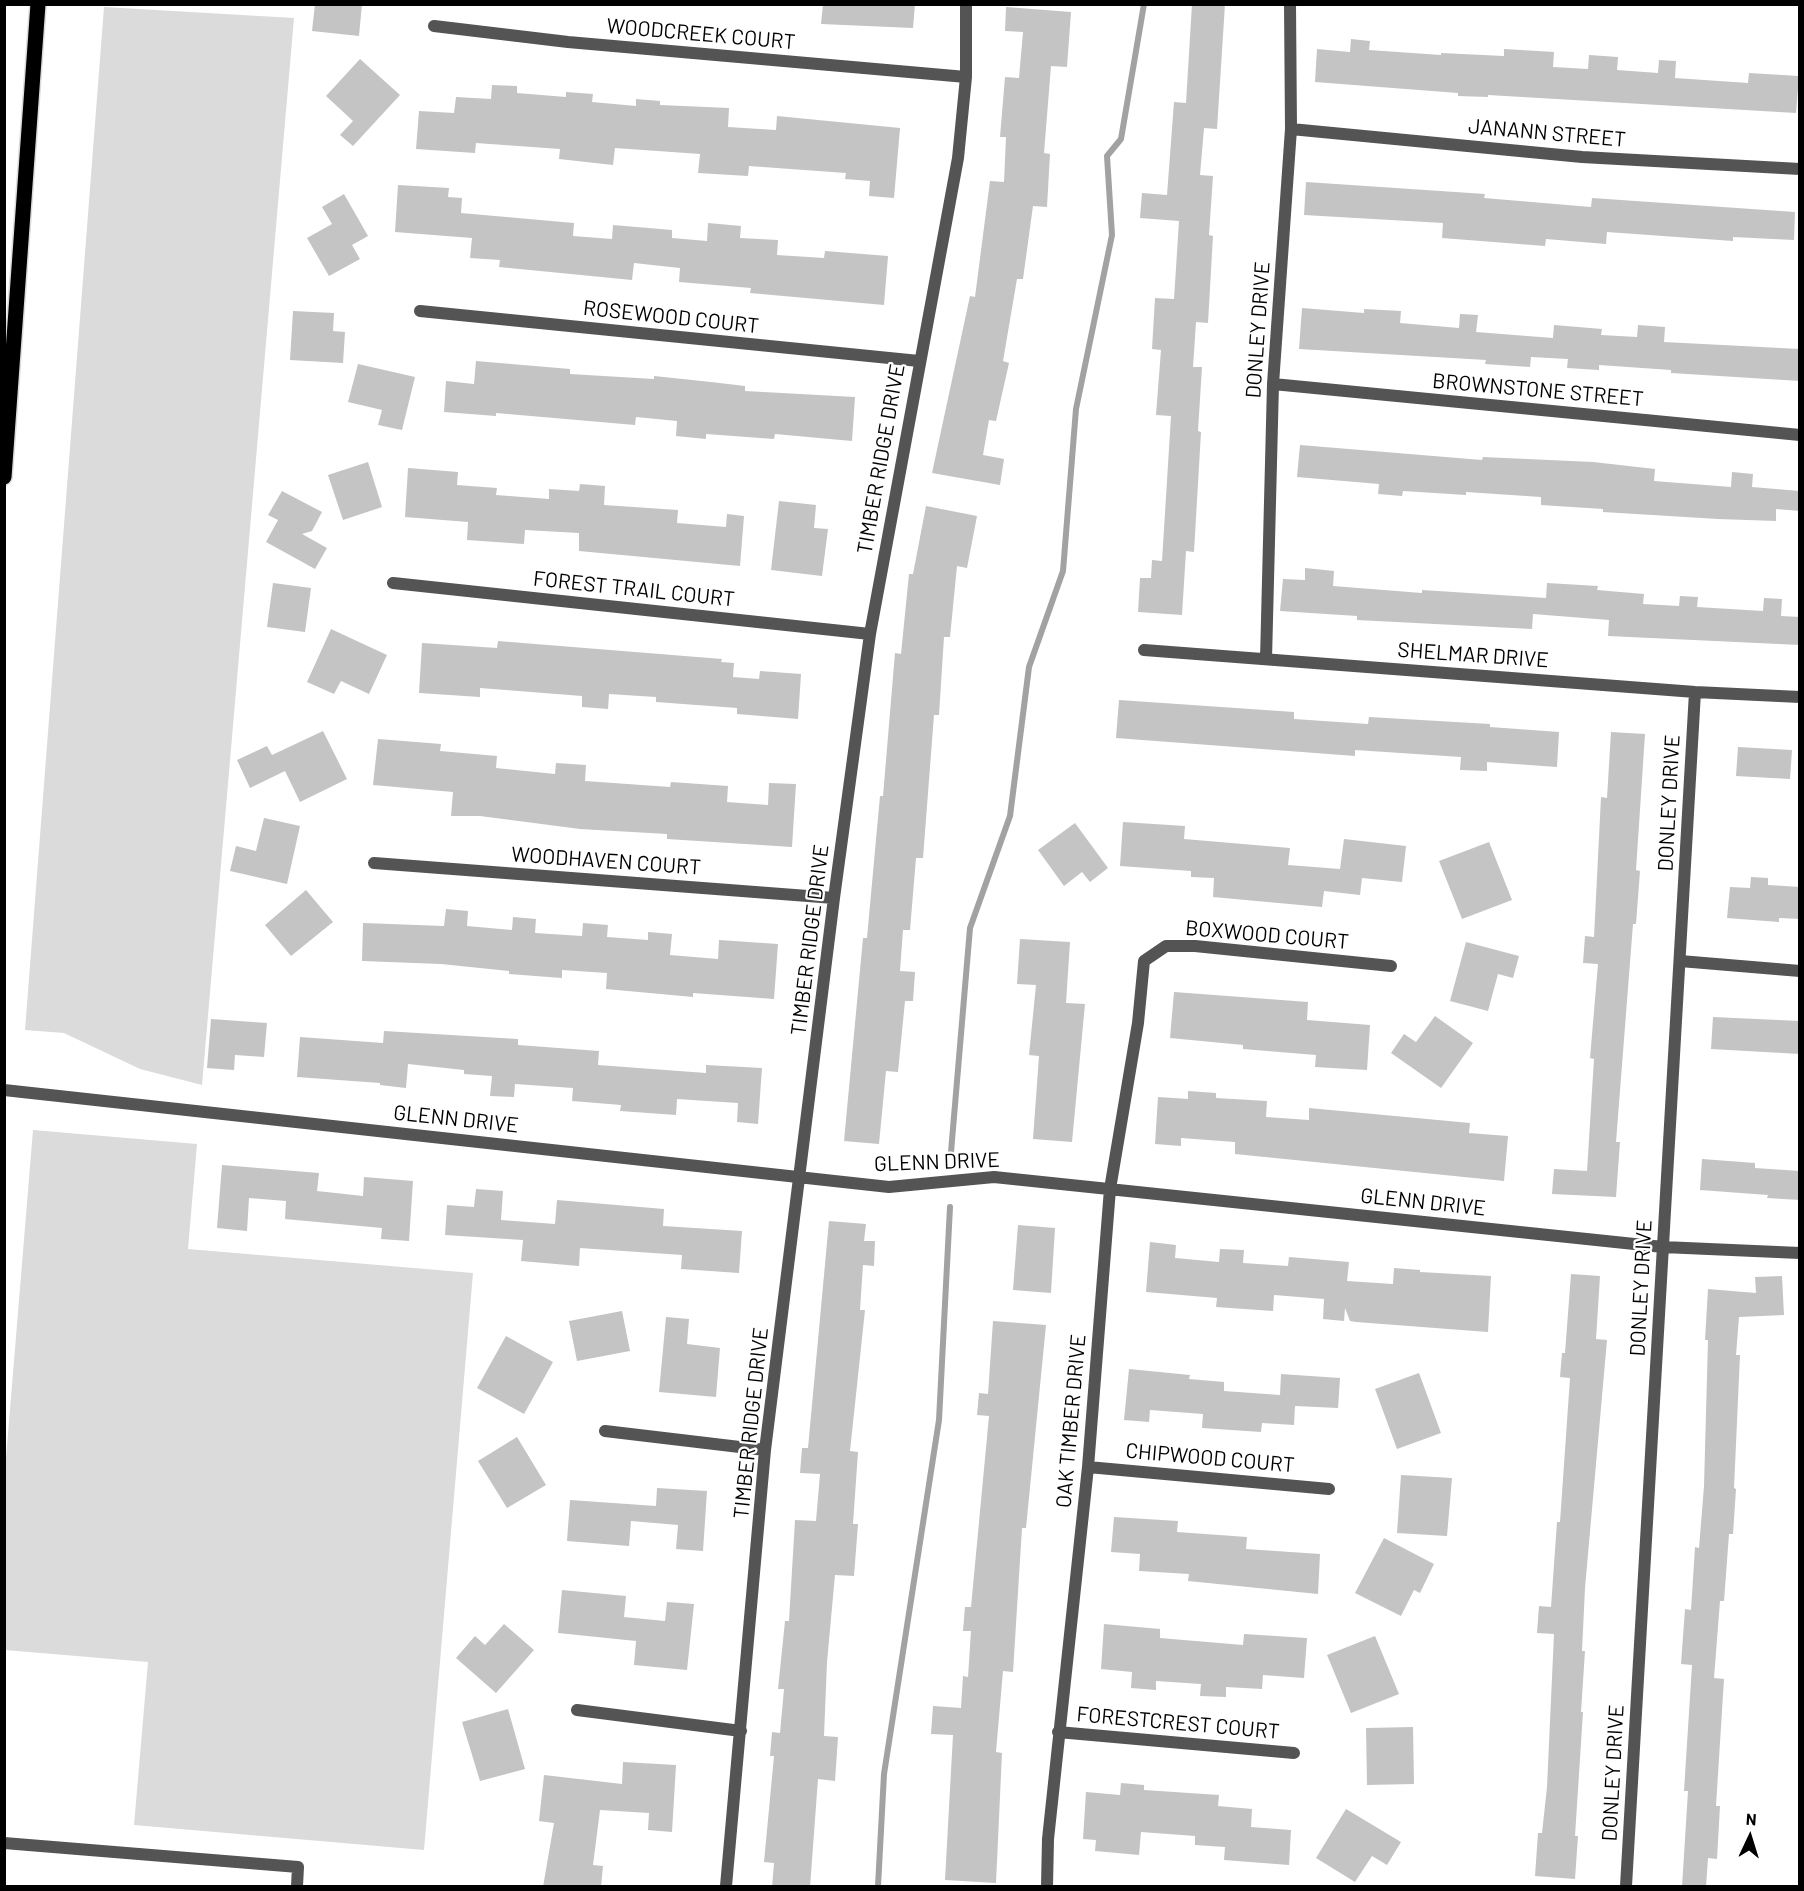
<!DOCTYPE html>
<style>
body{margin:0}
#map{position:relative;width:1804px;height:1891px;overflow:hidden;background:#fff;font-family:Barlow,sans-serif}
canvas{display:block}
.frame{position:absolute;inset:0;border:6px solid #000;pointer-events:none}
.north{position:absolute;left:1720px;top:1807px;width:60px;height:60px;-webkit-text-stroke:4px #fff;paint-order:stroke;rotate:4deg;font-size:16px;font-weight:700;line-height:24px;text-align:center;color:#000}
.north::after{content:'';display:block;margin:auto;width:21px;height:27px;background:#000;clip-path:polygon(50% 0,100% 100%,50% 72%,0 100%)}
</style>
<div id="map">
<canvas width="1804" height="1891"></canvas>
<div class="frame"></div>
<div class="north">N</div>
</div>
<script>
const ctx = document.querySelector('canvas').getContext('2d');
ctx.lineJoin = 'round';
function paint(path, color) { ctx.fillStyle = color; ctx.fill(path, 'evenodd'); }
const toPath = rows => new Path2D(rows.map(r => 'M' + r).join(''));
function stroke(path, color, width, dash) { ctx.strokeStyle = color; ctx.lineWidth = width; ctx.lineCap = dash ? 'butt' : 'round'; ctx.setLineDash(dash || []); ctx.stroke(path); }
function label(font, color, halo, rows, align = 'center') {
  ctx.font = font + ' Barlow,sans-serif'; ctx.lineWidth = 4.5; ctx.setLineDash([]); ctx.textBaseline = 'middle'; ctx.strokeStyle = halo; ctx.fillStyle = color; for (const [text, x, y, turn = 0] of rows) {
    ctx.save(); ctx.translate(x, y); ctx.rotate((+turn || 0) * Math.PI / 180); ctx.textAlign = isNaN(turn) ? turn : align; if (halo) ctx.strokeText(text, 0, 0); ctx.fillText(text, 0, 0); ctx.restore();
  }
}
const green = toPath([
 [104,7,294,18,202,1085,140,1069,64,1033,25,1030],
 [33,1130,197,1144,188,1249,473,1273,424,1850,134,1825,148,1662,5,1650,5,1470]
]);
const stream = toPath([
 [951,1152,970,928,1010,816,1029,667,1063,571,1076,409,1112,235,1107,156,1121,139,1144,4],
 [878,1886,884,1774,939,1420,950,1207]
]);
const building = toPath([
 [315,4,362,4,359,36,312,31],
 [823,4,915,4,913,28,821,24],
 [1192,4,1225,4,1217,129,1204,128,1200,175,1213,176,1209,235,1213,236,1208,323,1196,322,1193,367,1202,367,1198,431,1201,432,1194,552,1186,551,1182,615,1138,612,1140,578,1151,578,1152,560,1162,561,1171,416,1156,415,1161,350,1152,349,1155,298,1174,299,1179,221,1140,218,1142,193,1167,195,1174,102,1186,103],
 [1006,7,1071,12,1067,67,1051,66,1044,153,1050,154,1047,207,1033,206,1023,279,1017,279,1003,361,1009,363,996,421,989,420,983,455,1004,459,1000,485,932,473,970,296,975,297,990,181,1004,182,1006,137,1000,137,1005,77,1019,78,1023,32,1005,31],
 [1351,39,1370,41,1369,50,1441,55,1441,53,1504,56,1504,49,1554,52,1553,67,1588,69,1589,55,1618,57,1617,70,1658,73,1659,60,1676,61,1675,78,1748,83,1749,73,1799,76,1796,113,1488,95,1488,97,1458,96,1458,93,1315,82,1317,49,1350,52],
 [360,59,400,95,353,146,340,135,353,121,326,96],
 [492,85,517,86,517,93,566,97,566,92,593,94,592,102,636,106,636,99,660,101,660,105,729,108,728,127,776,130,777,116,900,128,894,198,869,196,870,181,845,179,846,173,749,166,748,176,698,173,700,154,615,148,613,165,559,159,560,149,476,143,475,153,416,149,419,111,454,113,456,97,491,99],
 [1306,182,1485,194,1484,198,1591,207,1592,198,1795,212,1794,240,1733,237,1733,241,1607,232,1606,244,1546,239,1545,246,1442,238,1443,223,1304,215],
 [398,185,449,188,448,197,462,198,461,213,574,223,573,236,612,239,613,225,672,230,672,238,707,241,708,223,741,226,740,238,778,240,777,255,824,258,825,251,888,256,884,305,750,293,751,288,679,282,680,268,634,263,632,280,499,267,500,260,470,258,472,238,395,232],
 [344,194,368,236,352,245,360,259,329,276,307,238,332,224,322,207],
 [1302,308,1364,313,1364,309,1401,311,1400,323,1459,328,1460,314,1478,315,1476,332,1553,338,1554,325,1602,329,1601,335,1637,337,1638,325,1665,327,1664,342,1800,349,1800,381,1671,373,1671,370,1599,365,1599,370,1567,368,1568,359,1531,357,1530,367,1485,364,1486,360,1299,349],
 [293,311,334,313,333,331,345,332,343,363,290,360],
 [476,361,570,369,570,374,654,379,654,376,711,382,745,386,745,391,855,397,852,441,775,434,774,439,706,434,706,439,676,436,677,421,636,417,635,425,496,413,496,416,444,412,446,381,474,384],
 [358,364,415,377,402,430,378,425,382,410,348,402],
 [1300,445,1482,460,1483,457,1593,462,1655,469,1654,481,1731,487,1732,472,1753,474,1752,487,1800,491,1800,511,1776,509,1776,521,1718,519,1603,512,1603,509,1541,505,1541,497,1466,492,1466,495,1403,491,1402,496,1378,494,1379,484,1297,477],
 [368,462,382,507,343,520,328,475],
 [408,468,458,472,457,485,497,488,496,495,549,499,549,489,579,491,580,484,605,486,604,505,678,510,677,523,726,527,727,514,744,516,740,566,579,551,579,533,525,530,524,544,467,540,468,522,405,517],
 [282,491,322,512,312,531,302,534,327,548,315,569,266,542,278,520,268,515],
 [779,501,816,505,814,528,828,529,822,576,771,570],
 [926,506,977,516,967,568,957,566,950,637,944,637,939,715,934,715,923,858,916,858,910,930,903,930,900,971,915,972,913,1001,905,1001,898,1072,886,1071,879,1144,844,1141,863,938,867,938,880,796,883,796,895,653,901,654,909,574,913,574],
 [1305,568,1334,571,1333,586,1422,593,1422,590,1546,598,1547,583,1598,586,1597,590,1644,594,1643,604,1679,606,1680,596,1698,597,1697,607,1763,611,1764,598,1782,599,1781,616,1800,617,1800,645,1608,636,1609,620,1533,614,1532,629,1357,620,1357,616,1280,611,1283,579,1305,580],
 [273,583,311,588,305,632,267,627],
 [331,629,387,655,369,694,341,681,334,694,307,682],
 [498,641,722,659,721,662,734,663,733,677,759,679,760,671,801,674,798,719,737,714,737,708,656,702,656,697,609,694,608,709,582,707,582,696,480,688,480,697,419,693,422,643,497,648],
 [1119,700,1294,712,1294,719,1368,724,1369,717,1490,724,1490,727,1559,732,1557,767,1487,762,1487,771,1460,770,1461,757,1355,750,1355,756,1116,738],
 [323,731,347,779,300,802,285,771,250,788,237,760,267,746,272,755],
 [1611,732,1645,734,1636,870,1640,871,1636,924,1633,924,1616,1142,1620,1142,1616,1197,1552,1194,1554,1169,1587,1171,1594,1059,1590,1058,1598,964,1583,963,1585,936,1594,937,1601,797,1607,798],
 [378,739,441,744,440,751,497,756,496,768,555,774,556,763,586,765,585,781,670,787,671,782,728,786,727,802,768,805,769,783,796,784,792,847,667,839,667,834,580,829,480,816,451,816,453,792,373,785],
 [1738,747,1792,750,1790,779,1736,776],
 [264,818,300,826,287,884,230,871,236,846,256,851],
 [1123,822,1185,826,1184,839,1290,848,1288,865,1340,869,1344,839,1406,846,1402,882,1362,878,1360,895,1324,891,1322,907,1213,897,1214,878,1191,877,1191,871,1120,866],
 [1075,823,1108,868,1090,882,1082,872,1064,886,1038,850],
 [1489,842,1512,900,1462,919,1439,861],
 [1751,877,1768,878,1768,885,1800,887,1800,919,1779,918,1779,922,1727,918,1730,887,1750,888],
 [306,890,333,922,291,956,265,925],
 [446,909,468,911,467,926,512,930,513,917,536,919,535,933,582,936,583,923,608,925,607,937,648,940,648,932,672,934,670,955,718,959,719,940,778,944,774,999,693,993,693,997,606,989,607,973,562,970,562,978,509,974,509,971,441,964,362,961,363,923,444,926],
 [1020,939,1070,942,1066,1003,1085,1004,1072,1142,1033,1139,1039,1056,1029,1055,1036,985,1017,984],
 [1466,942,1519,956,1513,978,1498,974,1488,1011,1450,1001],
 [1174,992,1308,1002,1307,1020,1370,1025,1367,1070,1315,1067,1316,1055,1243,1049,1243,1045,1170,1038],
 [1435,1016,1473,1043,1441,1088,1391,1053,1404,1034,1416,1042],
 [1713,1017,1800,1021,1800,1054,1711,1049],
 [211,1019,267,1023,264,1057,235,1055,234,1070,207,1068],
 [384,1031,518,1039,518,1045,599,1051,598,1065,706,1073,706,1065,762,1068,758,1124,737,1122,738,1103,677,1099,676,1115,620,1111,621,1105,572,1101,573,1088,515,1084,514,1097,490,1096,492,1076,464,1074,464,1070,408,1064,406,1088,380,1085,380,1083,297,1077,300,1037,383,1043],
 [1188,1091,1216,1093,1216,1098,1267,1101,1266,1117,1309,1120,1309,1108,1470,1123,1469,1133,1508,1136,1504,1181,1235,1154,1235,1142,1181,1138,1181,1146,1155,1144,1158,1097,1188,1099],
 [1702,1159,1755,1163,1755,1168,1800,1171,1800,1200,1767,1198,1768,1195,1700,1190],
 [222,1165,319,1173,317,1191,363,1196,364,1177,413,1181,409,1241,381,1239,382,1228,285,1219,286,1201,249,1198,247,1231,217,1228],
 [476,1189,503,1191,501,1220,555,1224,557,1200,664,1209,663,1226,742,1231,739,1273,681,1269,682,1255,580,1248,579,1266,521,1261,523,1240,445,1235,447,1205,474,1207],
 [829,1221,866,1224,864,1241,875,1241,874,1266,863,1265,860,1310,865,1310,850,1451,858,1452,853,1524,858,1524,854,1576,835,1575,827,1662,824,1736,838,1737,835,1781,818,1779,810,1887,772,1887,774,1863,764,1862,774,1756,770,1756,772,1732,780,1733,784,1689,778,1689,785,1621,789,1621,795,1520,816,1521,820,1474,800,1473,802,1448,808,1448],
 [1018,1225,1055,1228,1051,1293,1013,1290],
 [1150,1242,1176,1245,1175,1258,1219,1262,1220,1249,1244,1250,1243,1263,1288,1266,1289,1257,1349,1262,1347,1281,1393,1284,1394,1268,1420,1270,1420,1272,1491,1276,1488,1332,1356,1322,1350,1321,1345,1308,1344,1321,1323,1319,1324,1299,1274,1295,1273,1311,1216,1307,1217,1298,1146,1292],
 [1571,1274,1600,1276,1596,1339,1607,1340,1585,1588,1582,1651,1585,1651,1581,1712,1583,1712,1575,1836,1578,1836,1575,1879,1535,1876,1538,1833,1542,1833,1547,1787,1554,1634,1537,1633,1539,1606,1551,1607,1557,1522,1560,1522,1570,1378,1560,1377,1562,1353,1565,1353],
 [1782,1276,1784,1315,1739,1317,1736,1355,1740,1355,1734,1488,1736,1489,1733,1534,1729,1534,1724,1601,1720,1601,1714,1678,1724,1679,1716,1806,1720,1806,1717,1859,1708,1858,1706,1887,1682,1887,1688,1791,1684,1791,1692,1665,1681,1664,1685,1609,1691,1610,1695,1547,1699,1548,1704,1486,1708,1340,1705,1340,1708,1289,1756,1293,1755,1277],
 [622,1311,630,1351,577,1361,569,1321],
 [666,1317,689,1319,687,1344,720,1348,716,1397,659,1392],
 [993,1321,1046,1325,1026,1528,1022,1528,1013,1672,1003,1671,996,1752,1002,1753,996,1883,945,1880,953,1735,931,1734,933,1706,961,1708,963,1676,968,1677,971,1631,963,1631,965,1607,971,1607,989,1416,977,1415,979,1393,988,1394],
 [506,1336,553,1362,524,1414,477,1388],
 [1129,1369,1190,1375,1189,1379,1224,1382,1224,1391,1280,1395,1281,1374,1340,1378,1338,1408,1295,1406,1294,1425,1262,1423,1261,1432,1202,1428,1203,1414,1150,1410,1149,1422,1124,1420],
 [1419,1373,1441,1433,1397,1449,1375,1389],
 [517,1437,546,1485,507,1508,478,1461],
 [1401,1475,1452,1478,1447,1536,1397,1533],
 [657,1488,707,1491,703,1551,676,1549,678,1525,631,1521,629,1546,567,1541,570,1500,656,1506],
 [1114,1517,1178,1521,1177,1532,1247,1537,1246,1549,1320,1554,1318,1594,1188,1581,1189,1574,1139,1571,1140,1554,1111,1552],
 [1384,1538,1434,1564,1420,1593,1414,1590,1401,1616,1355,1593],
 [562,1590,626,1596,624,1617,665,1621,667,1602,694,1604,687,1670,634,1665,636,1641,558,1633],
 [504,1624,534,1650,496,1693,456,1658,475,1636,485,1645],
 [1104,1624,1160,1629,1160,1638,1243,1645,1244,1634,1307,1638,1304,1678,1263,1675,1262,1689,1226,1687,1226,1697,1200,1696,1201,1684,1156,1681,1156,1690,1131,1688,1132,1672,1101,1669],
 [1375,1636,1399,1694,1351,1713,1327,1655],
 [508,1709,525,1769,480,1781,462,1722],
 [1413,1727,1414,1784,1367,1785,1366,1728],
 [623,1762,676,1765,672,1832,648,1830,649,1813,600,1810,593,1865,603,1866,601,1887,543,1887,554,1823,539,1821,544,1775,622,1784],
 [1121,1783,1144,1785,1144,1790,1219,1795,1218,1806,1252,1809,1251,1827,1291,1830,1289,1865,1224,1860,1225,1847,1195,1845,1195,1836,1141,1832,1139,1855,1095,1851,1096,1840,1083,1839,1086,1792,1120,1795],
 [1346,1809,1401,1842,1387,1865,1372,1856,1355,1882,1316,1858]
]);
const lane = toPath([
 [4,1843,298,1867,297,1886]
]);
const street = toPath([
 [434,26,568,42,966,77],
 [1291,129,1582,157,1800,169],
 [420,311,919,361],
 [1273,384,1800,435],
 [393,583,870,634],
 [1144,650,1695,692,1800,697],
 [1266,659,1273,384,1291,129,1290,4],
 [374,863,834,898],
 [1680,961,1800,971],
 [4,1090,889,1187,994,1177,1663,1247,1800,1253],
 [605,1431,765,1450],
 [1088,1467,1329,1489],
 [577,1710,741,1731],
 [1058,1732,1294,1753],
 [726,1886,765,1450,834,898,870,634,958,158,966,77,966,4],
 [1047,1886,1048,1839,1088,1467,1110,1189,1138,1023,1144,961,1166,946,1195,946,1391,966],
 [1626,1886,1695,692]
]);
const primary = toPath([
 [4,477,38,4]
]);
const streetNames = [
 ["WOODCREEK COURT",701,34,5],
 ["JANANN STREET",1547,133,5],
 ["ROSEWOOD COURT",671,317,6],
 ["DONLEY DRIVE",1258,330,-86],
 ["BROWNSTONE STREET",1538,390,5],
 ["TIMBER RIDGE DRIVE",881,459,-80],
 ["FOREST TRAIL COURT",634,589,6],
 ["SHELMAR DRIVE",1473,655,4],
 ["DONLEY DRIVE",1669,803,-87],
 ["WOODHAVEN COURT",606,861,4],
 ["BOXWOOD COURT",1267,935,5],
 ["TIMBER RIDGE DRIVE",810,940,-83],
 ["GLENN DRIVE",456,1119,6],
 ["GLENN DRIVE",937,1162,-2],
 ["GLENN DRIVE",1423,1202,6],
 ["DONLEY DRIVE",1641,1288,-87],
 ["OAK TIMBER DRIVE",1071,1421,-85],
 ["TIMBER RIDGE DRIVE",751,1423,-84],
 ["CHIPWOOD COURT",1210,1458,5],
 ["FORESTCREST COURT",1178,1723,5],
 ["DONLEY DRIVE",1613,1773,-87]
];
paint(green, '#dbdbdb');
stroke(stream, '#a2a2a2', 6);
paint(building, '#c4c4c4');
stroke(primary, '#dbdbdb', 18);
stroke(lane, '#545454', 12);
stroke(street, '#545454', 12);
stroke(primary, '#000', 15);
label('21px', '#000', '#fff', streetNames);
</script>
